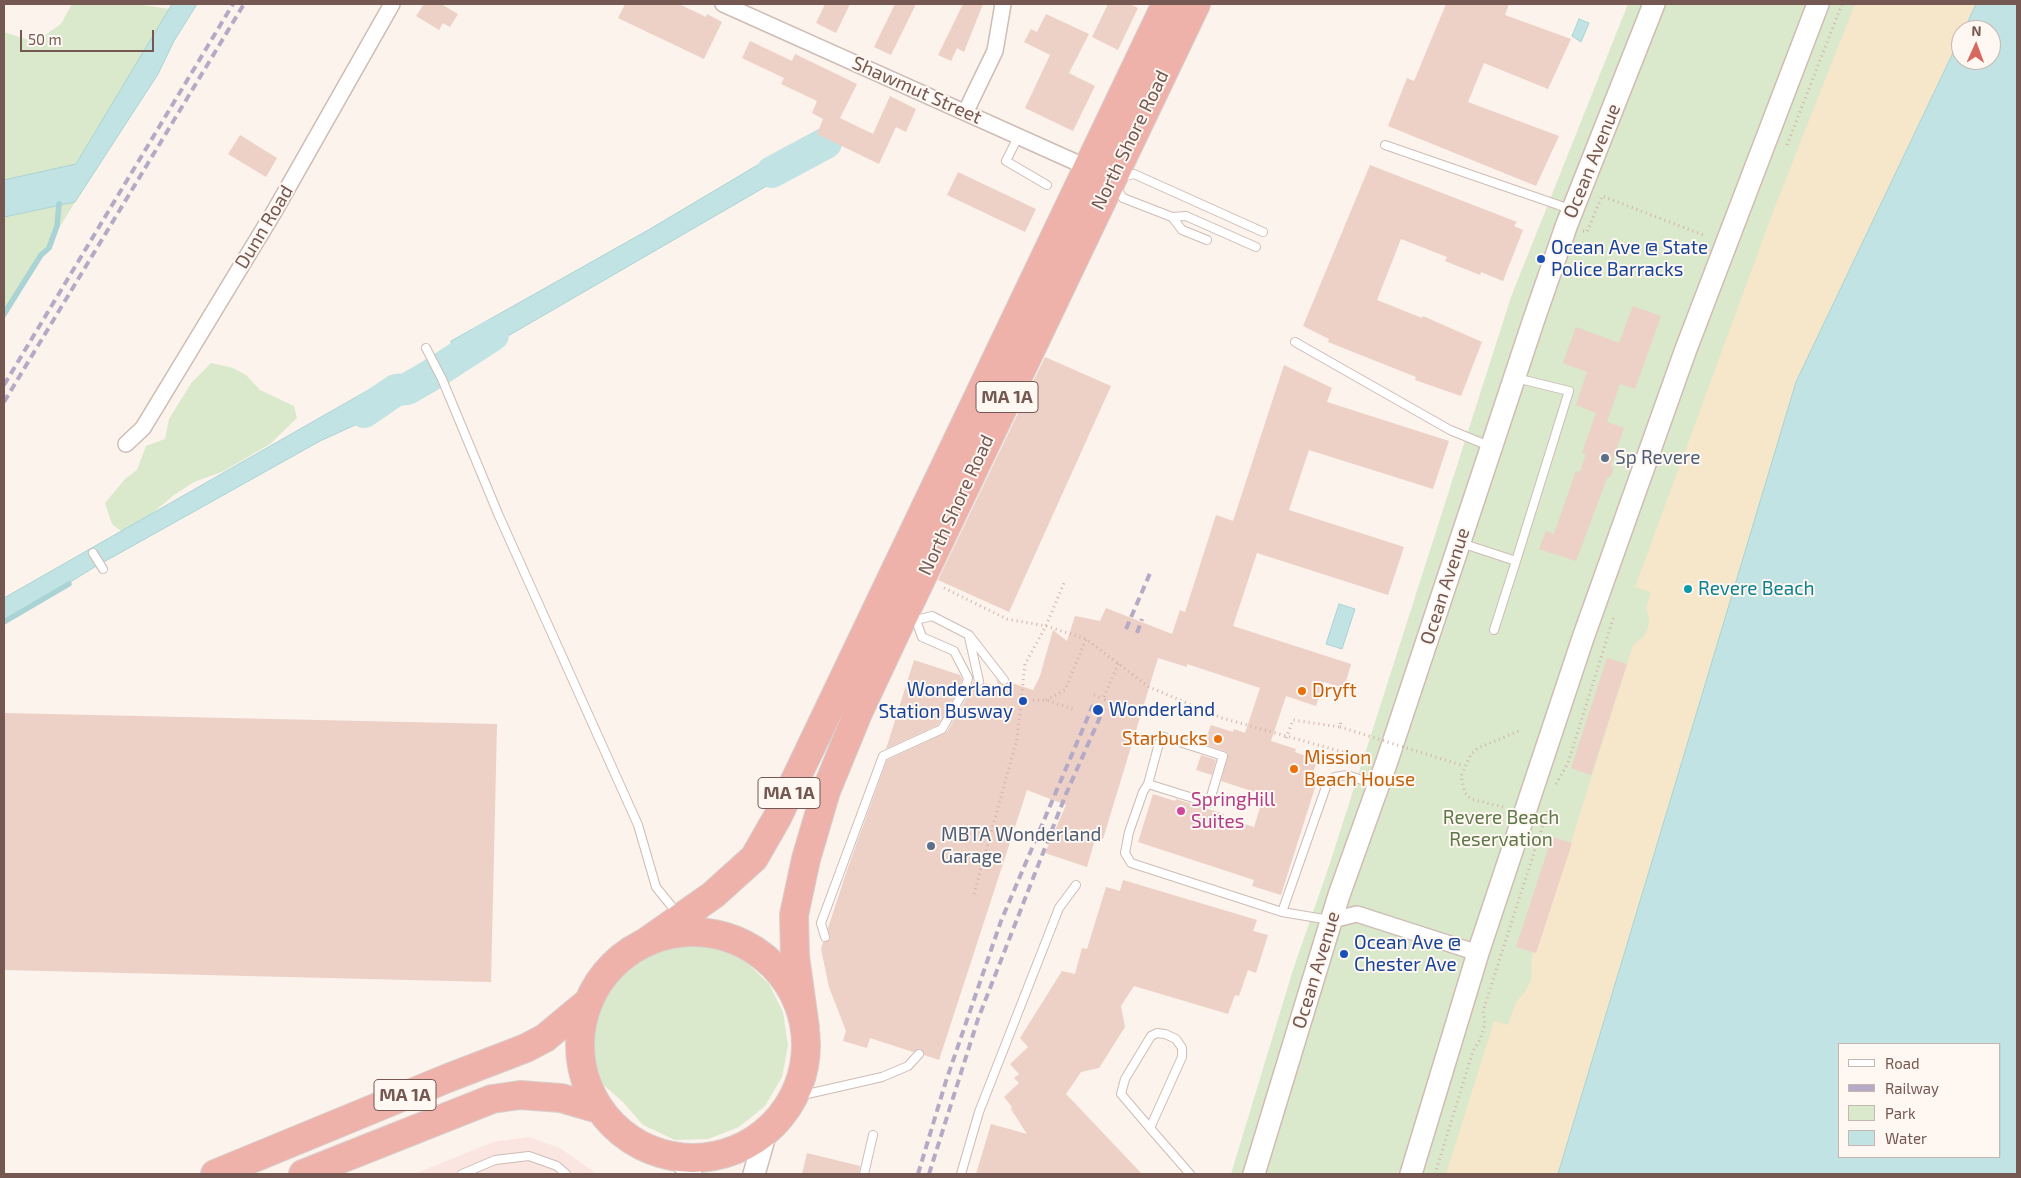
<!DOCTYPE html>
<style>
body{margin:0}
#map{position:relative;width:2021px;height:1178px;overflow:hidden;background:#fbf3ec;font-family:"Exo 2",sans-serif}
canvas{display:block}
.frame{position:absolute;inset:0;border:5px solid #745851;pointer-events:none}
.legend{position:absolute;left:1838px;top:1043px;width:162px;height:115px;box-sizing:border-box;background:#fef7f2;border:1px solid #c7b7b2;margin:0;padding:6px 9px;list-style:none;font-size:15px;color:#745851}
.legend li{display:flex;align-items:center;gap:10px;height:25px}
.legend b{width:25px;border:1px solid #c7b7b2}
.north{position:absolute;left:1951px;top:20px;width:50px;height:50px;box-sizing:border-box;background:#fef7f2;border:1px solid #c7b7b2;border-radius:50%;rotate:2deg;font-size:14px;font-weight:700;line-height:20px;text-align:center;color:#745851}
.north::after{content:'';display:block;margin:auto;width:18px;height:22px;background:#d7695e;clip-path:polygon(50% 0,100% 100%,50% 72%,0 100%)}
.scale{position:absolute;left:20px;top:30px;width:134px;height:22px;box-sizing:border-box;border:2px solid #745851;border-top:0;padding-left:6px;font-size:15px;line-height:18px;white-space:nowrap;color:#745851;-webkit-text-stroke:4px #fef7f2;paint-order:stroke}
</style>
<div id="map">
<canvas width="2021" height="1178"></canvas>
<div class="frame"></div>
<ul class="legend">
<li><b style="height:6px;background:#fff"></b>Road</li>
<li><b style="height:6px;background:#b5aac5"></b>Railway</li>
<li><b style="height:14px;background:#dae8cb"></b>Park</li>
<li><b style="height:14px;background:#c1e3e3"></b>Water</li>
</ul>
<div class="north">N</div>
<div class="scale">50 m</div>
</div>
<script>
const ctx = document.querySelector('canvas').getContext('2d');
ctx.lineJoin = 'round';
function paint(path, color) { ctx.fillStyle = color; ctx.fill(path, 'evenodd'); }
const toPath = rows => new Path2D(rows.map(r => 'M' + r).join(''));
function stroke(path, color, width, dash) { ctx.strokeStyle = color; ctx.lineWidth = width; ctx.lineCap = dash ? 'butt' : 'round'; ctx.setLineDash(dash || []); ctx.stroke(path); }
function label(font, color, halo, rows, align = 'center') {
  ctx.font = font + ' "Exo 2",sans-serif'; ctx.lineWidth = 4; ctx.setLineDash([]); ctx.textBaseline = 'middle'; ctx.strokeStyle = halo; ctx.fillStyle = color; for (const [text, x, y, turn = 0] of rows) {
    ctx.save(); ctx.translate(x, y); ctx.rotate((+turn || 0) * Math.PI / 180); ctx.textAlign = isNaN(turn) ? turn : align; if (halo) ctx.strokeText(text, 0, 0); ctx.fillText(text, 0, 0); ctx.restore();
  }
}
const commercial = toPath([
 [529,1137,560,1148,597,1174,414,1174,493,1142]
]);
const green = toPath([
 [72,4,137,4,169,9,76,164,4,180,4,32,32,41,41,38,61,24],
 [1628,4,1976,4,1964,30,1961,30,1961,36,1796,382,1558,1174,1231,1174,1293,970,1330,863,1511,297],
 [75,202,45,251,4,320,4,217],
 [211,363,233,368,246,375,260,390,294,406,297,418,270,444,224,471,194,482,174,495,138,525,121,531,112,524,105,503,125,479,137,470,146,446,165,439,169,419,192,382],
 [686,944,717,948,746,962,769,984,783,1012,788,1045,782,1077,765,1106,739,1127,708,1139,675,1140,643,1125,623,1102,599,1081,592,1066,590,1039,594,1019,606,990,627,966,655,951]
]);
const sand = toPath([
 [1855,4,1976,4,1964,30,1961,30,1961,36,1796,382,1558,1174,1446,1174,1494,1021,1508,1025,1516,1002,1526,990,1532,976,1531,963,1533,952,1536,953,1627,664,1633,645,1644,636,1648,628,1649,618,1646,608,1651,592,1635,587,1774,209]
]);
const water = toPath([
 [172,4,197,4,174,41,158,74,75,202,4,217,4,180,76,164,172,4],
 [1976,4,2017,4,2017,1174,1558,1174,1796,382,1961,36,1961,60,1991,60,1991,30,1964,30,1976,4],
 [2000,1044,2000,1157,1840,1157,1840,1044,2000,1044],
 [1579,19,1589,23,1581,42,1572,36,1579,19],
 [798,141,808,141,812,147,809,156,789,173,494,344,459,361,454,358,451,353,451,341,460,336,650,229,798,141],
 [393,376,403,384,399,394,355,425,320,441,93,568,4,623,4,598,393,376],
 [1339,604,1355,609,1342,649,1326,644,1339,604]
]);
const stream = toPath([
 [4,314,41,255,49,248,57,226,59,204],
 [4,622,69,584]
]);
const river = toPath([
 [772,172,826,143],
 [364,412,396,390,407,389,428,377,493,335]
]);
const building = toPath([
 [424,4,441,4,458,14,450,27,443,23,439,30,416,16],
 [625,4,679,4,706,17,707,14,722,22,704,59,618,18],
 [825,4,850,4,836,33,816,23],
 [895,4,916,4,891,55,874,47],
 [963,4,983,4,964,52,957,48,951,61,938,55],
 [1108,4,1130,4,1138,8,1118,50,1092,37],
 [1446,4,1509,4,1505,15,1571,39,1548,89,1484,63,1468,102,1559,136,1536,186,1388,126,1407,78,1414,81],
 [1046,14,1089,34,1069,73,1095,86,1073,131,1025,108,1050,55,1024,42,1031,29,1037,32],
 [750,41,792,61,795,54,857,84,840,118,873,134,890,96,916,109,906,132,896,127,879,164,817,134,823,119,812,113,817,101,781,84,784,78,742,58],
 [240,135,277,158,266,177,228,154],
 [1370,165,1517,222,1514,226,1523,230,1503,281,1481,272,1480,275,1445,261,1447,257,1401,239,1377,300,1422,318,1423,316,1482,342,1461,396,1415,380,1416,377,1328,342,1329,339,1303,326],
 [958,172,1036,209,1025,232,947,195],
 [1633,306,1661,316,1635,389,1620,384,1607,422,1624,428,1611,465,1613,469,1611,476,1607,478,1576,561,1539,549,1546,531,1554,534,1576,471,1580,472,1586,454,1582,453,1596,413,1576,405,1587,372,1563,363,1576,327,1619,343],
 [1045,357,1111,386,1009,612,938,580],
 [1284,365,1332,388,1327,402,1449,441,1433,489,1309,450,1289,510,1404,547,1388,595,1257,553,1233,626,1351,664,1344,688,1324,682,1316,706,1286,696,1271,741,1296,749,1295,752,1317,760,1313,773,1319,775,1281,895,1252,886,1254,880,1138,842,1153,794,1175,801,1176,799,1224,814,1223,817,1254,827,1264,795,1221,781,1228,754,1225,751,1204,744,1211,725,1233,732,1234,729,1245,733,1260,688,1187,664,1187,667,1158,658,1103,839,1096,836,1087,867,1045,853,1066,805,1027,790,939,1060,924,1055,921,1049,913,1052,870,1038,867,1048,843,1041,846,1031,829,987,821,949,823,942,830,939,828,928,847,870,887,760,947,732,970,692,973,681,978,686,984,683,999,687,996,679,1002,685,1009,682,1033,690,1040,676,1053,630,1067,641,1075,616,1100,621,1106,608,1172,634,1180,610,1185,612,1216,515,1233,521],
 [1607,658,1627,664,1591,775,1571,768],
 [914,660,960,675,962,679,960,687,938,725,886,749],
 [4,713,497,724,491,982,4,970],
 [1201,755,1216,760,1212,775,1196,770],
 [1552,837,1572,843,1536,953,1516,947],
 [1123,880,1257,920,1253,931,1268,935,1256,973,1248,970,1239,996,1235,995,1228,1014,1134,986,1121,1006,1125,1027,1099,1068,1081,1072,1066,1094,1142,1174,976,1174,991,1124,1027,1134,1011,1109,1012,1107,1004,1097,1019,1083,1014,1078,1019,1074,1010,1064,1028,1047,1020,1038,1062,971,1075,974,1082,948,1087,949,1106,887,1120,891],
 [807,1153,860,1166,859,1174,802,1174]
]);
const path = toPath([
 [1787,145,1842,4],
 [1583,231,1587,232,1602,196,1706,236],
 [944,588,1007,619,1046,626,1086,639,1149,687,1222,718,1368,759],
 [1094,695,1103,699],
 [1046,700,1065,690,1086,639],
 [1023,701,1046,700,1075,710],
 [1110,702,1103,699,1119,662],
 [1286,738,1293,720,1340,727,1341,720],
 [1556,784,1568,763,1614,616],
 [1503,807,1471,799,1465,793,1461,776,1471,754,1478,748,1521,730],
 [974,894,1017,739,1025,664,1046,626,1064,583],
 [1435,1174,1473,1051,1480,1040,1485,1024,1483,1011,1548,809]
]);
const lane = toPath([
 [1019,135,1006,161,1047,185],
 [1385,145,1570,209],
 [1121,177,1134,174,1263,232],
 [1115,186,1123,198,1172,217,1186,216,1256,247],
 [1172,217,1182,230,1207,240],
 [1295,342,1450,430,1489,446],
 [426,348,442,379,499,516,638,825,656,887,677,913],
 [1516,378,1569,391,1516,561],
 [1461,543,1516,561,1494,630],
 [93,553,103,569],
 [911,618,916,620,932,616,969,635,1004,680],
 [969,637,979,681],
 [1148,784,1209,803,1223,756,1161,736,1148,784,1143,792,1129,832,1125,853,1131,863,1282,912,1330,920],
 [1282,912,1327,784,1335,777,1347,775,1377,785],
 [825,937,821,923,883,756,942,729,965,689,968,678,954,651,922,637,916,620],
 [794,1097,882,1077,908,1066,919,1054],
 [1150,1128,1182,1057,1182,1048,1176,1039,1165,1034,1157,1033,1151,1036,1125,1079,1121,1094,1150,1128,1190,1174],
 [462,1174,495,1160,529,1156,557,1166,566,1174],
 [864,1174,873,1135],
 [961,1174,979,1112,1059,908,1076,885]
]);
const street = toPath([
 [723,4,1093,170],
 [966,111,995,51,1003,4],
 [126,444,143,428,274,212,392,4],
 [1332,920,1357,914,1478,953]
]);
const secondary = toPath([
 [678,1157,691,1174],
 [754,1174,766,1132],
 [1254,1174,1339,895,1386,764,1533,322,1567,224,1654,4],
 [1411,1174,1478,953,1583,638,1686,349,1818,4]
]);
const highway = toPath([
 '580 1045a113 113 0 1 1 226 0a113 113 0 1 1-226 0Z',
 [646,942,713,895,754,858,777,818,1166,4],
 [805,1028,795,956,794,915,806,859,826,791,858,713,904,615,1196,4],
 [215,1174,448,1078,526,1048,545,1038,587,1003],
 [303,1174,492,1099,520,1095,561,1098,599,1109]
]);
const rail = toPath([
 [4,385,233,4],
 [4,402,244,4],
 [1126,629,1151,571],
 [1137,633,1142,619],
 [918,1174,946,1081,1001,921,1093,705],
 [929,1174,978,1019,1066,794,1104,708]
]);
const pathBridge = toPath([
 [1340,727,1464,766]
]);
const markers = [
 [1541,259,5,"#1a4fb4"],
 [1605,458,5,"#5c6f8a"],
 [1688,589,5,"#0f9aa8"],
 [1302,691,5,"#e8710a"],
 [1023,701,5,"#1a4fb4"],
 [1098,710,6,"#1a4fb4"],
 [1218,739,5,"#e8710a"],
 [1294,769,5,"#e8710a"],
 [1181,811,5,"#d1479c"],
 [931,846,5,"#5c6f8a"],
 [1344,954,5,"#1a4fb4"]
];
const shields = [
 [1007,397,62],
 [789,793,62],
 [405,1095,62]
];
const shieldNames = [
 ["MA 1A",1007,397],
 ["MA 1A",789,793],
 ["MA 1A",405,1095]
];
const streetNames = [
 ["Shawmut Street",917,90,24],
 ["North Shore Road",1130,140,-64],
 ["Ocean Avenue",1592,161,-68],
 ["Dunn Road",264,227,-59],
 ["North Shore Road",956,505,-65],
 ["Ocean Avenue",1445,586,-72],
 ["Ocean Avenue",1316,970,-73]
];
const transitNames = [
 ["Ocean Ave @ State",1551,248],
 ["Police Barracks",1551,270],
 ["Wonderland",1013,690,"right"],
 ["Station Busway",1013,712,"right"],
 ["Wonderland",1109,710],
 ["Ocean Ave @",1354,943],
 ["Chester Ave",1354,965]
];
const serviceNames = [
 ["Sp Revere",1615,458],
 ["MBTA Wonderland",941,835],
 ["Garage",941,857]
];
const cultureNames = [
 ["Revere Beach",1698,589]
];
const foodNames = [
 ["Dryft",1312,691],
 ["Starbucks",1208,739,"right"],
 ["Mission",1304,758],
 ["Beach House",1304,780]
];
const hotelNames = [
 ["SpringHill",1191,800],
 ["Suites",1191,822]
];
const parkNames = [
 ["Revere Beach",1501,818],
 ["Reservation",1501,840]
];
paint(commercial, '#fae5e1');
paint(green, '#dae8cb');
paint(sand, '#f6e6ca');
paint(water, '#c1e3e3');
stroke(water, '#a9d3d4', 1);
stroke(stream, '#a9d3d4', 5.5);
stroke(river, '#c1e3e3', 32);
paint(building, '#edd0c6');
stroke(lane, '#cebcb5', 10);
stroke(street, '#cebcb5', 18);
stroke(secondary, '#d1bcb3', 24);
stroke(highway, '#d8d0ce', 30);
stroke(path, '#d3b3a9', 3, [1, 4]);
stroke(lane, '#fff', 8);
stroke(street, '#fff', 15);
stroke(secondary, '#fff', 21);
stroke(highway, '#eeb2aa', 28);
stroke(rail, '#b5aac5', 4, [8, 5]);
stroke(pathBridge, '#d3b3a9', 3, [1, 4]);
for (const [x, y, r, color] of markers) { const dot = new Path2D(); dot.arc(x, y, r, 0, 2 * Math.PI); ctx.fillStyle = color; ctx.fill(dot); stroke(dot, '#fef7f2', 2); }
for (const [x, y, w] of shields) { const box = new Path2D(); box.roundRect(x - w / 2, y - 15.5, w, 31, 4); ctx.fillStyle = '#fef7f2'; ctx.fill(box); stroke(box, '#745851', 1); }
label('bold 18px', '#745851', null, shieldNames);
label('19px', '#745851', '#fef7f2', streetNames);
label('19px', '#164399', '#fef7f2', transitNames, 'left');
label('19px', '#4e5e75', '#fef7f2', serviceNames, 'left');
label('19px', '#0d838f', '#fef7f2', cultureNames, 'left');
label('19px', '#c56008', '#fef7f2', foodNames, 'left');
label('19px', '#b23c85', '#fef7f2', hotelNames, 'left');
label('19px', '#5e784a', '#fef7f2', parkNames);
</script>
